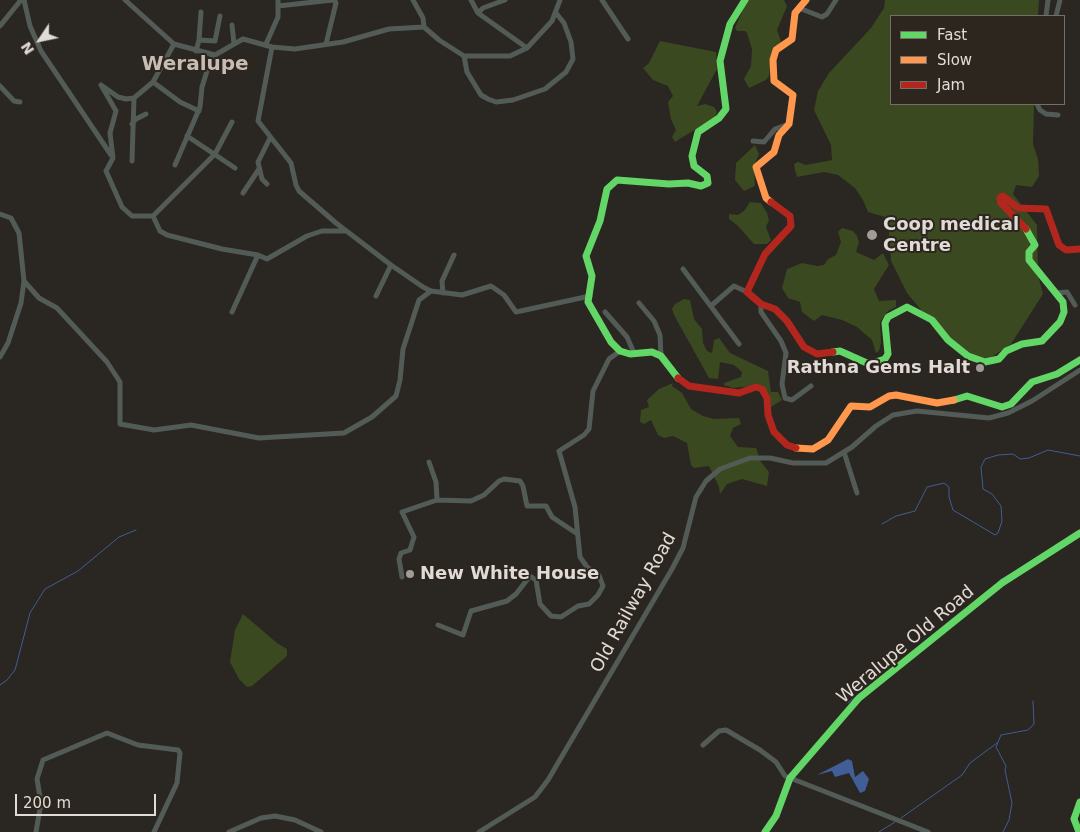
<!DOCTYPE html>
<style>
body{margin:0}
#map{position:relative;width:1080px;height:832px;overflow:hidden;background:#2a2622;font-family:"DejaVu Sans",sans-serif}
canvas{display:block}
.legend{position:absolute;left:890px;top:15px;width:175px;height:90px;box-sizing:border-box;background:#2d261f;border:1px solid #756e69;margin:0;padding:6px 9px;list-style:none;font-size:15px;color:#e0dbd7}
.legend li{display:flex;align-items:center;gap:10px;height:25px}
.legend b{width:25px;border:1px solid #756e69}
.north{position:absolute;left:15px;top:15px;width:50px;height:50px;-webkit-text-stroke:4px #2d261f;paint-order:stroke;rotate:236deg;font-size:14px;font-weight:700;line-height:20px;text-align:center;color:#e0dbd7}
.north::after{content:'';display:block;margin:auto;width:18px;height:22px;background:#e0dbd7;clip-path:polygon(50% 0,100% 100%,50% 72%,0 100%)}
.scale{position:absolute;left:15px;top:794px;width:141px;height:22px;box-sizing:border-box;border:2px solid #e0dbd7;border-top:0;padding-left:6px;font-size:15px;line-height:18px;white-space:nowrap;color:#e0dbd7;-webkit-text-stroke:4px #2d261f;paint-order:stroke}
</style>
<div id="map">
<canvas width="1080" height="832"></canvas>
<ul class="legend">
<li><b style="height:6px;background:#63d668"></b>Fast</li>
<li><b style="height:6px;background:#ff974d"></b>Slow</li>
<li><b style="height:6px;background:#b3261e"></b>Jam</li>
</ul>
<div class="north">N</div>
<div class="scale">200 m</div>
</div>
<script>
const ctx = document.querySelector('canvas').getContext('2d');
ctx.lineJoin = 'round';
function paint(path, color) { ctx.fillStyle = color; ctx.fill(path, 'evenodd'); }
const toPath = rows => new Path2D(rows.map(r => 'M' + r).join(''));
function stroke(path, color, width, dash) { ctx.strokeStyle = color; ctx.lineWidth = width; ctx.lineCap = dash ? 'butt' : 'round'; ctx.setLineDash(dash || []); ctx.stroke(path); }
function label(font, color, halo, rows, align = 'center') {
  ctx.font = font + ' "DejaVu Sans",sans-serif'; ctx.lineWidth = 4; ctx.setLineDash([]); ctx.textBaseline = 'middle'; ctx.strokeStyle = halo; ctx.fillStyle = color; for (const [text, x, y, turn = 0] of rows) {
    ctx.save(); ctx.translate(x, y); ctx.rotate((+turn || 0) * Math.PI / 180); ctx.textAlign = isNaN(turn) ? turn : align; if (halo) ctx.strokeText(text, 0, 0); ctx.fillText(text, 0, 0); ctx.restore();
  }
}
const green = toPath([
 [747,0,784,0,787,6,777,30,781,41,771,59,769,76,766,80,749,88,744,79,751,66,752,49,747,33,745,31,737,31,735,28],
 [885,0,1039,0,1038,16,891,16,891,104,1034,104,1033,144,1038,159,1039,176,1032,187,1016,185,1013,194,1037,225,1038,275,1043,294,1011,344,984,362,962,350,931,322,907,293,891,261,888,218,868,212,863,200,855,188,838,175,824,172,797,177,795,170,794,164,798,162,806,165,832,160,831,145,814,110,818,91,829,73,871,28,884,8],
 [660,41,716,52,717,69,697,106,705,104,714,107,717,112,715,117,675,142,672,137,676,130,671,119,668,102,673,96,668,86,653,80,643,68,649,63],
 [755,145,759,154,754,166,755,186,744,191,735,180,736,163],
 [750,202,761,203,767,213,769,220,766,227,771,240,767,244,754,244,737,225,729,219,729,214,738,215,744,211],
 [842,228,853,231,857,236,859,242,856,252,874,260,883,253,889,265,874,289,879,301,896,300,896,307,888,311,880,322,881,343,879,351,876,353,872,340,857,327,842,320,822,315,814,321,802,312,800,302,788,298,782,288,787,269,802,263,817,266,824,265,828,259,836,255,841,242,838,232],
 [684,299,690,300,694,319,702,329,703,343,707,351,712,353,714,340,719,338,730,353,768,371,771,392,778,392,782,400,771,407,769,394,762,385,733,388,724,385,724,383,741,377,742,372,734,365,720,362,718,379,709,378,674,315,672,309,675,304],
 [673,383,672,386,682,393,691,409,703,416,714,419,739,418,741,424,733,428,730,436,738,447,756,448,761,462,769,472,767,486,742,479,727,484,720,494,719,487,709,466,694,468,691,465,687,443,673,436,664,438,658,435,651,420,644,424,640,422,641,410,649,407,647,400,659,389],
 [243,614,277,643,287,649,287,656,252,686,247,687,239,679,230,662,235,630]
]);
const water = toPath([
 [848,759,852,761,855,777,863,771,869,779,865,791,860,793,849,773,835,777,832,771,817,775]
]);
const stream = toPath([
 [882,524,896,516,915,511,927,487,944,483,949,487,949,497,953,510,995,535,998,533,1002,521,1001,506,992,494,983,489,981,467,985,459,998,455,1013,454,1020,459,1029,458,1048,450,1080,456],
 [1000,580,1016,571],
 [0,685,7,680,15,670,30,613,45,589,78,571,119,537,136,530],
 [848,703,855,697],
 [901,818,962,775,970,763,997,743],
 [879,832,895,822],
 [1003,832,1009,820,1012,803,1005,770,1006,766,996,747,1001,735,1028,730,1034,724,1033,701]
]);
const street = toPath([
 [24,0,30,26,41,51,111,155],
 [125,0,174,44,215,55,243,39,272,47,295,49,343,42,389,29,424,27,439,40,464,56,510,56,527,48,552,21,560,0],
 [413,0,423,18,424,27],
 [471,0,478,13,527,48],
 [602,0,628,39],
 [278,6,333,0],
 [799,8,822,17,827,14,836,0],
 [478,13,483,8,505,0],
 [1046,16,1048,0],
 [1056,16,1060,0],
 [232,25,234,44],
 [0,26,21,0],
 [199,40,215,41,220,16],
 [266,44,278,17,278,0],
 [326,44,336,3,334,0],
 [272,47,258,121,291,163,296,185,299,191,336,223,391,265,423,287,431,291,462,295,491,286,504,295,516,312,590,296],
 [196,51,199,40,201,12],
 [464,56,467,72,481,95,488,99,496,102,513,100,545,89,566,72,573,59,571,42,564,23,556,13],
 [153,82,180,102,199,111],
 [0,86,14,101,20,102],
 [134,98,126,99,118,97,101,85,116,111,110,133,113,158,106,171,122,207,132,216,153,216,160,231,167,235,222,249,258,255,267,259,307,236,322,231,345,231],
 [1037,104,1040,110,1046,114,1058,115],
 [132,124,136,119,146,114],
 [187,136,235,168],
 [753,141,764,142,775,129,789,124],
 [132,161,134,98,153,82,174,44],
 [175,165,200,107,202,87,212,55],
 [267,184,262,179,258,162,270,138],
 [243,193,259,169],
 [0,214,11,218,19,233,24,281,21,303,8,343,0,357],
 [153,216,215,154,232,122],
 [683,269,739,344],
 [24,281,39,298,57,308,107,362,120,382,120,424,154,430,191,425,259,438,344,433,372,417,396,396,400,380,403,349,419,300,431,291],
 [443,293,442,281,454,255],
 [1056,293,1067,292,1075,305],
 [376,296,391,265],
 [639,303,654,321,660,335,661,356],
 [761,304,761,312,781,341,786,353,782,384,785,398,792,400,811,386],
 [712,305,734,286,747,292],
 [232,312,258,255],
 [605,312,627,337,634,353],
 [844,452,857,493],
 [429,462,436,482,437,500,471,501,484,495,499,481,504,479,520,481,523,486,527,506,546,506,552,517,576,533],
 [402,577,399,559,401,553,410,550,414,537,402,512,437,500],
 [438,625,463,635,471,611,507,601,516,594,530,576,536,580,540,604,551,616,561,617,578,606,589,604,598,595,603,586,599,575,587,567,580,557,575,507,559,451,584,435,589,429,593,391,609,359,620,351],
 [703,745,719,731,726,730,760,750,776,762,785,776,928,832],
 [36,832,41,803,37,779,43,760,107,733,138,745,178,750,180,753,177,783,154,832],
 [229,832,261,818,275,816,295,820,321,832],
 [479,832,535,797,548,780,672,569,683,548,696,497,706,481,720,469,750,458,770,458,793,463,826,463,852,447,876,426,893,415,917,411,989,418,1008,413,1032,401,1080,370]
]);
const fast = toPath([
 [833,352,840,351,869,364,885,359,888,354,885,323,888,317,907,307,932,320,948,340,968,356,985,362,999,359,1006,351,1022,344,1042,341,1060,322,1064,312,1063,302,1029,260,1029,252,1035,245,1026,229],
 [678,378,661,356,652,352,630,354,620,351,611,342,588,302,592,276,586,256,600,221,607,189,617,180,669,184,688,183,701,186,708,183,707,176,694,166,692,156,698,132,719,118,726,109,720,61,730,24,745,0],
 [954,400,967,396,1002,407,1011,404,1032,382,1057,374,1080,360],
 [765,832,776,816,790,778,859,698,1002,583,1080,533],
 [1079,832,1074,819,1080,802]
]);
const slow = toPath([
 [771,202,766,198,756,167,774,152,779,135,789,124,793,95,774,81,773,60,776,50,792,39,795,13,806,0],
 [796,448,813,449,828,440,851,406,870,407,889,396,896,395,937,403,954,400]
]);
const jam = toPath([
 [771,202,790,216,791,226,765,254,747,292,761,304,775,309,787,321,804,347,817,354,833,352],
 [1026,229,1001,203,1000,198,1003,196,1018,208,1046,209,1059,245,1066,250,1080,249],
 [678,378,689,386,739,393,756,387,762,389,767,398,768,415,774,432,787,445,796,448]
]);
const markers = [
 [872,235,6,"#a09c98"],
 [980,368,5,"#a09c98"],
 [410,574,5,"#a09c98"]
];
const poiNames = [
 ["Coop medical",883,225],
 ["Centre",883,246],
 ["Rathna Gems Halt",970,368,"right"],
 ["New White House",420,574]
];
const streetNames = [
 ["Old Railway Road",634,603,-61],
 ["Weralupe Old Road",906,645,-40]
];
const quarterNames = [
 ["Weralupe",195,65]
];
paint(green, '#3a491f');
paint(water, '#415e96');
stroke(stream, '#415e96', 1);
stroke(street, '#535b56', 5);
stroke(fast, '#63d668', 7);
stroke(slow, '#ff974d', 7);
stroke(jam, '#b3261e', 7);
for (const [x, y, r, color] of markers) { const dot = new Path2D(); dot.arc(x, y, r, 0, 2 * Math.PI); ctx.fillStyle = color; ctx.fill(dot); stroke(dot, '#2d261f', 2); }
label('bold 18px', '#e0dbd7', '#2d261f', poiNames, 'left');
label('18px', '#e0dbd7', '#2d261f', streetNames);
label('bold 20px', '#c7bdb4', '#2d261f', quarterNames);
</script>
